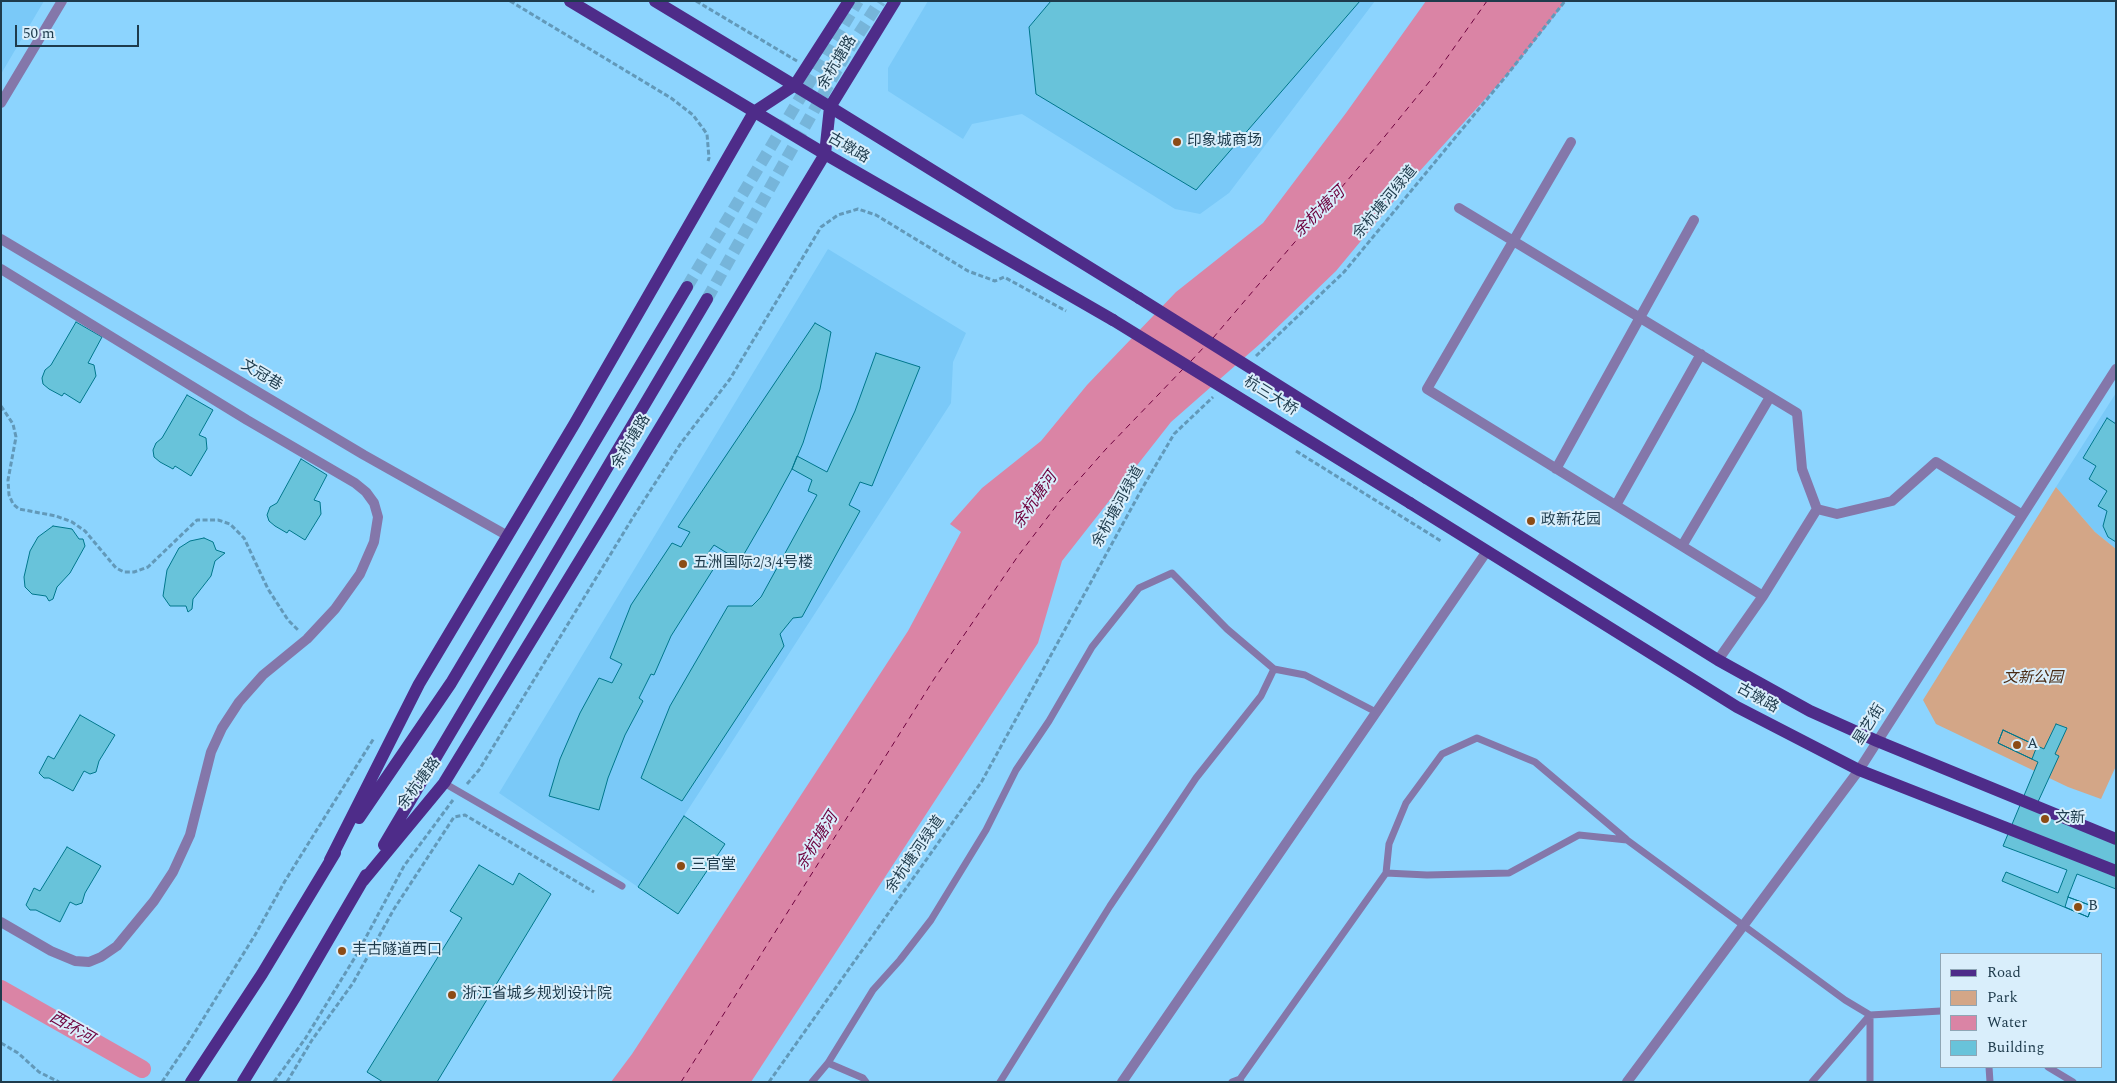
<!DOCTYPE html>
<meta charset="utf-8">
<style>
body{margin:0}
#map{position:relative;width:2117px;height:1083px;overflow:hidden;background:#8cd4fe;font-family:Spectral,serif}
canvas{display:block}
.frame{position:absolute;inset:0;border:2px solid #1e3b4c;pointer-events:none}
.legend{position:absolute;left:1940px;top:953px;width:162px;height:115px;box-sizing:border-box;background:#d9eefb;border:1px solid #8ea6b5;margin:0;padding:6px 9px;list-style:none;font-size:15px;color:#1e3b4c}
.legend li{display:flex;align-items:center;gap:10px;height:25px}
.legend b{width:25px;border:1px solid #8ea6b5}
.scale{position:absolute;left:15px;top:25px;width:124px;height:22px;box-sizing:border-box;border:2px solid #1e3b4c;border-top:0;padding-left:6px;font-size:15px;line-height:18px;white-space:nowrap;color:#1e3b4c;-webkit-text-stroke:4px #d9eefb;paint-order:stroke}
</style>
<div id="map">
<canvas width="2117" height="1083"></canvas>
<div class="frame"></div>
<ul class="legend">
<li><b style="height:6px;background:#4e2c89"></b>Road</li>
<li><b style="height:14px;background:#d3a687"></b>Park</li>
<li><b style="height:14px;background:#da84a5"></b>Water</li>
<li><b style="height:14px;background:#68c3da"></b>Building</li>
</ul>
<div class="scale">50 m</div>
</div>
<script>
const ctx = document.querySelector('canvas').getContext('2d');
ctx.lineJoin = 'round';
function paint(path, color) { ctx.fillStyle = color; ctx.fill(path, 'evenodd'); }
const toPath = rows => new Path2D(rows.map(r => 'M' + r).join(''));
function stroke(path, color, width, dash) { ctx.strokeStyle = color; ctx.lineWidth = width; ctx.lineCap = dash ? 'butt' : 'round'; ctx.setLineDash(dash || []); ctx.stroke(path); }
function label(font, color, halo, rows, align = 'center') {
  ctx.font = font + ' Spectral,"Noto Sans SC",serif'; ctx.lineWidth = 4; ctx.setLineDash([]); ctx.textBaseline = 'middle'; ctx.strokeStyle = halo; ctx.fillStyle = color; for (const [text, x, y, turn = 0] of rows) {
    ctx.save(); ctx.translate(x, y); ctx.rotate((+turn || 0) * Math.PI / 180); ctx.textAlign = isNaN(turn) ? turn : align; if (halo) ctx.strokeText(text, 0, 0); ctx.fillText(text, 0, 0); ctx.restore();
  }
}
const built = toPath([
 [1,1,44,1,1,74],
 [928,1,1375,1,1229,193,1200,214,1175,209,1022,114,972,124,963,139,888,91,888,68],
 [828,249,966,333,953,362,951,403,638,887,499,793],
 [2116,393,2116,549,2095,532,2056,487]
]);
const green = toPath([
 [2056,487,2095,532,2116,549,2116,766,2101,799,2068,787,1936,724,1923,700]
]);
const water = toPath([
 [1426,1,1566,1,1515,66,1408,184,1336,271,1261,343,1171,422,1062,561,1038,643,751,1082,611,1082,632,1054,908,631,961,532,950,524,982,488,1041,441,1087,385,1176,292,1263,223,1346,113]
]);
const canal = toPath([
 [1,989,142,1069]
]);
const ferry = toPath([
 [1213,338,1381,141,1434,76,1487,1],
 [1191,361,1205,346],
 [681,1082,934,679,1018,556,1060,501,1106,449,1183,369]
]);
const building = toPath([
 [1051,1,1360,1,1196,190,1036,94,1029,27,1051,1],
 [76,322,102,337,88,363,94,365,96,376,80,403,64,393,62,396,49,389,43,384,42,378,45,370,51,365,76,322],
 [815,323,831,332,820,389,803,443,792,469,769,511,740,561,714,545,703,560,714,568,671,636,654,675,651,674,639,698,643,701,625,735,608,778,599,810,549,796,560,759,580,713,599,678,612,683,622,664,610,658,631,605,672,543,681,547,690,532,678,527,815,323],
 [876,353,920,367,872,486,860,482,849,505,860,511,802,617,793,618,780,634,784,646,682,801,641,778,670,706,728,606,752,606,761,597,817,495,808,491,812,480,792,469,797,456,827,472,855,411,876,353],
 [187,395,213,410,199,435,206,438,207,449,191,476,175,466,173,469,160,462,154,457,153,450,156,443,162,438,187,395],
 [2107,418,2116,424,2116,542,2108,537,2103,526,2107,511,2098,506,2107,491,2089,479,2096,466,2083,458,2107,418],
 [301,459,327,475,314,500,320,502,321,514,305,540,289,530,287,533,275,526,269,521,267,515,270,507,277,503,301,459],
 [53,526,72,529,79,539,83,539,85,546,70,573,57,587,53,599,49,601,46,596,32,594,25,587,24,577,30,551,38,537,53,526],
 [204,538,213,542,216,550,225,553,215,561,211,576,193,599,192,609,188,612,186,606,170,606,163,596,167,570,179,548,190,541,204,538],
 [80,715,115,735,99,761,96,772,90,774,84,771,73,791,49,778,44,778,39,773,48,756,54,759,80,715],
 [2056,724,2067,728,2055,754,2059,756,2037,804,2116,834,2116,889,2077,874,2068,897,2092,906,2088,917,2002,881,2006,872,2058,893,2067,870,2003,846,2038,762,1998,743,2003,730,2044,749,2056,724],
 [2003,730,2037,746,2032,759,1998,743,2003,730],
 [684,816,725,844,678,914,638,887,684,816],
 [67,847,101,866,85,893,82,903,76,905,70,902,60,922,36,910,30,910,26,905,34,888,40,891,67,847],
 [479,865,513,885,519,873,551,894,437,1082,383,1082,367,1072,462,918,450,911,479,865],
 [2068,897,2092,906,2088,917,2065,907,2068,897]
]);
const primaryTunnel = toPath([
 [687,287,858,1],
 [707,299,847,52,880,1]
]);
const path = toPath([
 [510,1,671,98,693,115,707,134,709,158,708,161],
 [696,1,797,61],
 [1256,356,1344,272,1507,75,1565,1],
 [1,406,13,424,16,437,8,480,9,495,13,504,19,509,56,516,72,522,85,531,116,568,124,572,134,572,148,567,197,520,218,520,230,524,244,538,268,589,288,620,298,630],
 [1296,451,1441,541],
 [467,784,479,770,632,519,681,443,730,379,821,227,838,215,858,209,876,215,968,271,995,281,1004,277,1066,311],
 [1,1043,18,1053,39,1072,59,1082],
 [162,1082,187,1045,255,935,285,881,374,738],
 [274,1082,305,1039,357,954,404,866,453,800],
 [287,1082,312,1040,353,983,394,909,454,817,465,815,594,892],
 [769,1082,982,781,1143,487,1174,434,1213,397]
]);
const service = toPath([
 [444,783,622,886],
 [1386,873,1389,844,1406,803,1442,754,1477,738,1535,762,1626,839],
 [828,1063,863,1078,866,1082],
 [1989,1067,1990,1082],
 [2048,1067,2073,1082],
 [812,1082,828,1063,873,990,900,960,931,920,986,830,1016,770,1049,721,1092,647,1139,588,1172,573,1227,629,1274,669,1305,675,1376,712],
 [1000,1082,1110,906,1196,778,1261,696,1274,669],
 [1232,1082,1240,1079],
 [1241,1082,1240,1079,1386,873,1427,875,1509,873,1579,835,1627,840,1845,1000,1870,1015,1870,1082],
 [1812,1082,1870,1015,1941,1011]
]);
const minor = toPath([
 [1,103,62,1],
 [1571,142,1427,389,1763,596],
 [1459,208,1797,413,1802,469,1817,509,1763,596,1718,660],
 [1,239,364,455,508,536],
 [1,269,247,420,355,483,366,492,374,503,378,517,374,542,360,574,335,609,307,639,263,675,239,702,222,728,211,752,190,835,173,872,154,901,117,946,101,957,89,962,75,961,51,951,1,922],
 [1556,469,1694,220],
 [1616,505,1701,354],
 [1817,509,1837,514,1892,501,1936,462,2021,514],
 [1682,546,1770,397],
 [1122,1082,1487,551],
 [1627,1082,1859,770,2116,369]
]);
const primary = toPath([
 [570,1,825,154,1113,320],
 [655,1,830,107,1139,298],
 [1426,478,1718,660,1810,711,1877,741,2116,839],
 [1410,503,1737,707,1859,770,2116,871],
 [359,818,451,683,687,287],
 [384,845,707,299],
 [330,860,419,684,575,423,754,112,795,85,849,1],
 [363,881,444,783,607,516,825,154,830,107,895,1],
 [191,1082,262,974,335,853],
 [243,1082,295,997,366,875]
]);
const primaryBridge = toPath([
 [1139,298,1426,478],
 [1113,320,1410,503]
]);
const markers = [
 [1177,142,5,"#8c4c15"],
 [1531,521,5,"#8c4c15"],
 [683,564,5,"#8c4c15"],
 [2017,745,5,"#8c4c15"],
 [2045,819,5,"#8c4c15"],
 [681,866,5,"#8c4c15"],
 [2078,907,5,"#8c4c15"],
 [342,951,5,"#8c4c15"],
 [452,995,5,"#8c4c15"]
];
const streetNames = [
 ["余杭塘路",838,63,-59],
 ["古墩路",848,149,30],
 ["余杭塘河绿道",1386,203,-50],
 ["文冠巷",261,376,31],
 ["杭三大桥",1270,397,32],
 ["余杭塘路",632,442,-59],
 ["余杭塘河绿道",1119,507,-61],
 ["古墩路",1757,699,29],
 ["星艺街",1870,725,-58],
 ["余杭塘路",420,784,-53],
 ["余杭塘河绿道",916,855,-55]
];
const poiNames = [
 ["印象城商场",1187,142],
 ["政新花园",1541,521],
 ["五洲国际2/3/4号楼",693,564],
 ["A",2027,745],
 ["文新",2055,819],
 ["三官堂",691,866],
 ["B",2088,907],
 ["丰古隧道西口",352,951],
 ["浙江省城乡规划设计院",462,995]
];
const parkNames = [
 ["文新公园",2033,679]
];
const waterNames = [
 ["余杭塘河",1320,213,-44],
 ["余杭塘河",1036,501,-55],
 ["余杭塘河",818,842,-58],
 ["西环河",71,1029,30]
];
paint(built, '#7ac9f8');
paint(green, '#d3a687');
paint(water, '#da84a5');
stroke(canal, '#da84a5', 18);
stroke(ferry, '#6e023e', 1, [6, 5]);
paint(building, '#68c3da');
stroke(building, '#00778c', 1);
stroke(primaryTunnel, '#76b5da', 12, [12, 6]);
stroke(path, '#6299b9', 3, [5, 2.5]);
stroke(service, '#8477aa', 7);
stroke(minor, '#8477aa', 10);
stroke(primary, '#4e2c89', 12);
stroke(primaryBridge, '#4e2c89', 12);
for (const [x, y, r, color] of markers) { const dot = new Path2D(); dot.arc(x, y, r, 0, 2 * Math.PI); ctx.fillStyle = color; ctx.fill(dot); stroke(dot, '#d9eefb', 2); }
label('15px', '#1e3b4c', '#d9eefb', streetNames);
label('15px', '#1e3b4c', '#d9eefb', poiNames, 'left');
label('italic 15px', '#482a13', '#d9eefb', parkNames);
label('italic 16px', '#6e023e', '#d9eefb', waterNames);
</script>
